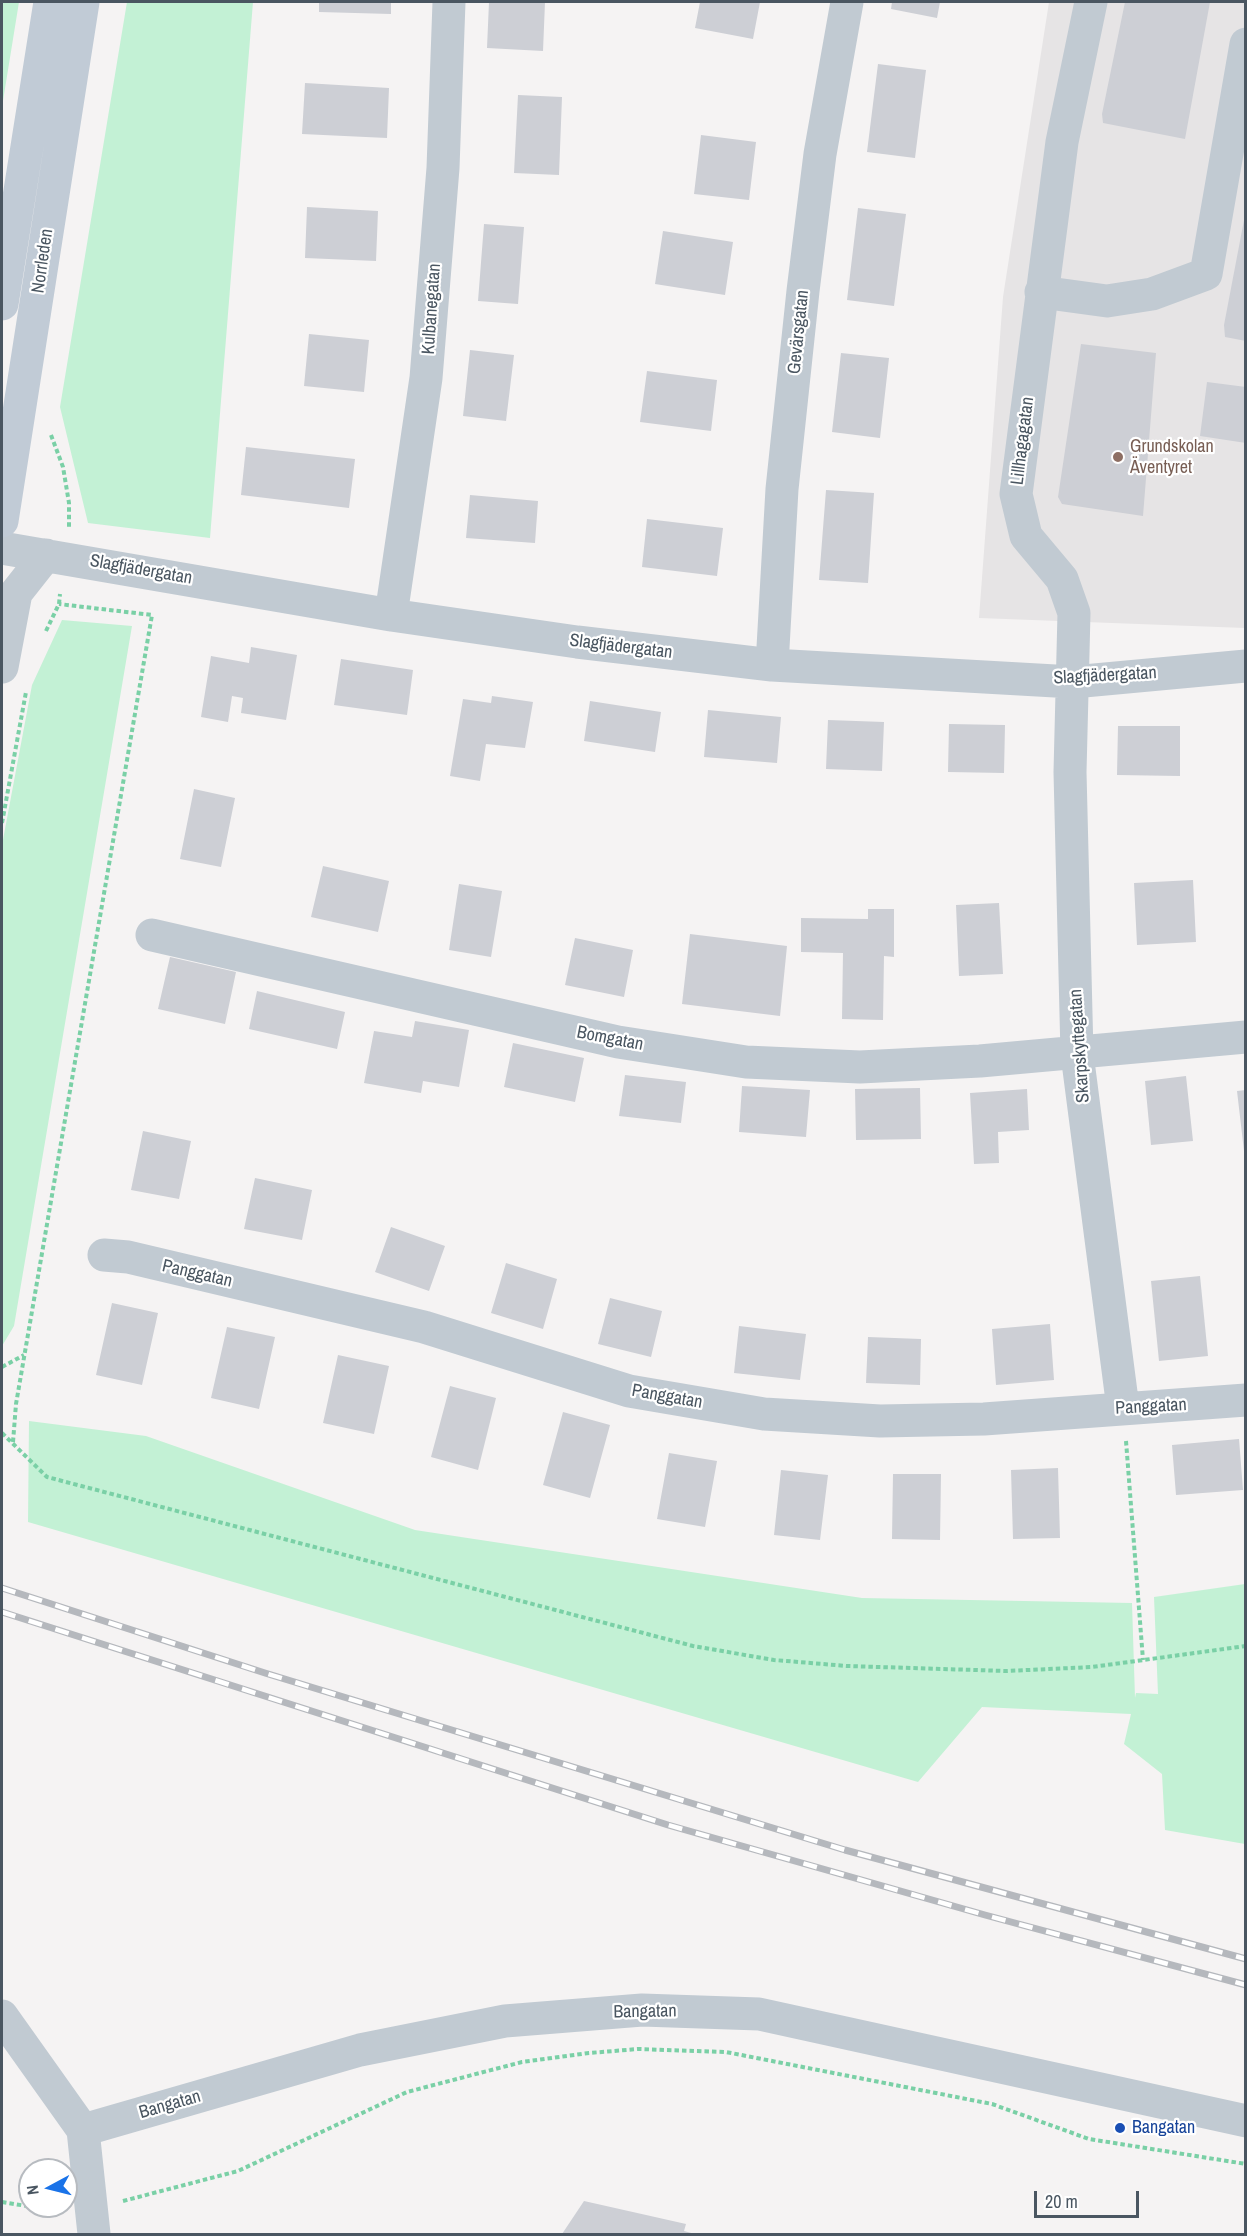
<!DOCTYPE html>
<meta charset="utf-8">
<style>
body{margin:0}
#map{position:relative;width:1247px;height:2236px;overflow:hidden;background:#f5f3f3;font-family:"Archivo Narrow",sans-serif}
canvas{display:block}
.frame{position:absolute;inset:0;border:3px solid #4a5661;pointer-events:none}
.north{position:absolute;left:18px;top:2158px;width:60px;height:60px;box-sizing:border-box;background:#fff;border:2px solid #b7bbc0;border-radius:50%;rotate:263deg;font-size:16px;font-weight:700;line-height:24px;text-align:center;color:#4a5661}
.north::after{content:'';display:block;margin:auto;width:21px;height:27px;background:#1a73e8;clip-path:polygon(50% 0,100% 100%,50% 72%,0 100%)}
.scale{position:absolute;left:1034px;top:2191px;width:105px;height:27px;box-sizing:border-box;border:3px solid #4a5661;border-top:0;padding-left:8px;font-size:18px;line-height:21px;white-space:nowrap;color:#4a5661;-webkit-text-stroke:4px #fff;paint-order:stroke}
</style>
<div id="map">
<canvas width="1247" height="2236"></canvas>
<div class="frame"></div>
<div class="north">N</div>
<div class="scale">20 m</div>
</div>
<script>
const ctx = document.querySelector('canvas').getContext('2d');
ctx.lineJoin = 'round';
function paint(path, color) { ctx.fillStyle = color; ctx.fill(path, 'evenodd'); }
const toPath = rows => new Path2D(rows.map(r => 'M' + r).join(''));
function stroke(path, color, width, dash) { ctx.strokeStyle = color; ctx.lineWidth = width; ctx.lineCap = dash ? 'butt' : 'round'; ctx.setLineDash(dash || []); ctx.stroke(path); }
function label(font, color, halo, rows, align = 'center') {
  ctx.font = font + ' "Archivo Narrow",sans-serif'; ctx.lineWidth = 4.5; ctx.setLineDash([]); ctx.textBaseline = 'middle'; ctx.strokeStyle = halo; ctx.fillStyle = color; for (const [text, x, y, turn = 0] of rows) {
    ctx.save(); ctx.translate(x, y); ctx.rotate((+turn || 0) * Math.PI / 180); ctx.textAlign = isNaN(turn) ? turn : align; if (halo) ctx.strokeText(text, 0, 0); ctx.fillText(text, 0, 0); ctx.restore();
  }
}
const education = toPath([
 [1049,2,1245,2,1245,628,979,618,1003,297]
]);
const green = toPath([
 [2,2,19,2,2,107],
 [127,2,253,2,210,538,88,523,60,407],
 [62,620,132,626,14,1326,2,1346,2,845,32,685],
 [29,1421,146,1436,415,1530,862,1598,1132,1603,1135,1698,1136,1693,1158,1694,1154,1597,1245,1584,1245,1844,1165,1830,1162,1774,1124,1744,1131,1714,982,1707,918,1782,28,1522]
]);
const building = toPath([
 [319,2,391,2,391,14,319,12],
 [489,2,545,2,543,51,487,48],
 [700,2,760,2,753,39,695,28],
 [892,2,940,2,937,18,891,9],
 [1125,2,1210,2,1185,139,1103,123,1102,114],
 [878,64,926,70,915,158,867,152],
 [305,83,389,88,387,138,302,134],
 [518,95,562,97,559,175,514,173],
 [701,135,756,142,749,200,694,194],
 [307,207,378,211,376,261,305,258],
 [858,208,906,214,894,306,847,300],
 [1244,220,1246,220,1246,341,1225,337,1224,325],
 [484,224,524,227,518,304,478,301],
 [663,231,733,242,725,295,655,284],
 [309,334,369,340,364,392,304,386],
 [1081,344,1156,353,1143,516,1062,504,1058,497],
 [470,350,514,355,506,421,463,416],
 [841,353,889,358,880,438,832,432],
 [647,371,717,380,711,431,640,422],
 [1207,382,1246,387,1246,443,1200,436],
 [246,447,355,459,349,508,241,495],
 [826,490,874,493,868,583,819,580],
 [470,495,538,501,535,543,466,538],
 [647,519,723,528,717,576,642,567],
 [251,647,297,655,286,720,241,713,243,698,232,696,228,722,201,717,211,656,249,663],
 [341,659,413,670,407,715,334,705],
 [492,696,533,702,525,748,486,744,480,781,450,776,463,699,491,703],
 [590,701,661,712,655,752,584,741],
 [708,710,781,717,777,763,704,757],
 [828,720,884,722,882,771,826,769],
 [949,724,1005,725,1004,773,948,772],
 [1118,726,1180,726,1180,776,1117,775],
 [194,789,235,798,221,867,180,859],
 [323,866,389,881,378,932,311,917],
 [1193,880,1196,942,1137,945,1134,883],
 [459,884,502,891,491,957,449,950],
 [999,903,1003,974,959,976,956,905],
 [868,909,894,909,894,957,884,956,883,1020,842,1019,843,953,801,952,801,918,868,919],
 [690,934,787,946,780,1016,682,1004],
 [575,938,633,950,624,997,565,985],
 [170,957,236,972,225,1024,158,1009],
 [257,991,345,1012,337,1049,249,1029],
 [415,1021,469,1030,459,1087,423,1081,421,1093,364,1083,374,1031,412,1037],
 [513,1043,584,1058,575,1102,504,1087],
 [625,1075,686,1082,681,1123,619,1116],
 [1186,1076,1193,1141,1151,1145,1145,1081],
 [742,1086,810,1090,806,1137,739,1132],
 [920,1088,921,1139,856,1140,855,1089],
 [1027,1089,1029,1130,998,1132,999,1163,974,1164,970,1093],
 [1246,1090,1246,1151,1244,1151,1237,1091],
 [143,1131,191,1141,179,1199,131,1190],
 [255,1178,312,1190,302,1240,244,1229],
 [391,1227,445,1246,429,1291,375,1272],
 [506,1263,557,1279,543,1329,491,1313],
 [1200,1276,1208,1356,1159,1361,1151,1281],
 [610,1298,662,1311,651,1357,598,1344],
 [112,1303,158,1313,142,1385,96,1375],
 [1050,1324,1054,1380,996,1385,992,1329],
 [739,1326,806,1334,800,1380,734,1373],
 [227,1327,275,1337,259,1409,211,1398],
 [868,1337,921,1339,920,1385,866,1383],
 [338,1355,389,1366,374,1434,323,1423],
 [450,1386,496,1398,478,1470,431,1457],
 [563,1412,610,1425,590,1498,543,1485],
 [1239,1439,1243,1490,1176,1495,1172,1445],
 [669,1453,717,1461,705,1527,657,1519],
 [1058,1468,1060,1538,1013,1539,1011,1470],
 [781,1470,828,1475,820,1540,774,1535],
 [893,1474,941,1474,940,1540,892,1539],
 [584,2201,686,2224,684,2231,695,2234,562,2234]
]);
const path = toPath([
 [51,435,63,467,69,503,69,527],
 [46,631,59,604,60,594],
 [2,823,26,692],
 [2,1367,24,1355],
 [2,1433,47,1477,693,1646,774,1660,847,1666,1007,1671,1092,1667,1246,1646],
 [1126,1441,1143,1660],
 [13,1442,16,1404,152,615,59,604],
 [123,2201,238,2171,407,2092,522,2062,589,2053,638,2049,726,2052,992,2104,1089,2139,1246,2164],
 [2,2202,57,2211]
]);
const minor = toPath([
 [1091,2,1062,142,1016,494,1026,536,1062,579,1074,613,1070,772,1077,1054,1123,1408],
 [1041,292,1107,301,1152,294,1206,274,1246,44],
 [2,548,391,615,577,642,772,665,1073,682,1246,666],
 [391,615,426,378,443,168,449,2],
 [772,665,782,489,803,291,820,154,847,2],
 [2,667,16,593,46,555],
 [152,935,618,1042,746,1062,860,1067,980,1061,1246,1037],
 [104,1255,128,1257,424,1327,629,1391,764,1414,880,1421,984,1419,1246,1400]
]);
const tertiary = toPath([
 [2,2016,83,2130,94,2234],
 [83,2130,360,2050,505,2021,642,2010,759,2014,1246,2121]
]);
const secondary = toPath([
 [2,304,50,2],
 [2,521,83,2]
]);
const rail = toPath([
 [2,1588,265,1673,845,1850,1246,1959],
 [2,1612,668,1825,985,1915,1246,1985]
]);
const markers = [
 [1118,457,6,"#8d6e63"],
 [1120,2128,6,"#1a4fb4"]
];
const streetNames = [
 ["Norrleden",43,261,-82],
 ["Kulbanegatan",432,309,-86],
 ["Gevärsgatan",799,332,-84],
 ["Lillhagagatan",1023,441,-83],
 ["Slagfjädergatan",141,570,10],
 ["Slagfjädergatan",621,647,7],
 ["Slagfjädergatan",1105,676,-3],
 ["Bomgatan",610,1039,11],
 ["Skarpskyttegatan",1080,1046,-94],
 ["Panggatan",197,1274,13],
 ["Panggatan",667,1397,10],
 ["Panggatan",1151,1407,-3],
 ["Bangatan",645,2012,-1],
 ["Bangatan",170,2105,-16]
];
const educationNames = [
 ["Grundskolan",1130,447],
 ["Äventyret",1130,468]
];
const transitNames = [
 ["Bangatan",1132,2128]
];
paint(education, '#e6e4e5');
paint(green, '#c3f1d5');
paint(building, '#cdcfd5');
stroke(path, '#7ad0a6', 4, [4.5, 3]);
stroke(minor, '#c1cad2', 33);
stroke(tertiary, '#c1cad2', 33);
stroke(secondary, '#c1cbd6', 33);
stroke(rail, '#b5b8bd', 7);
stroke(rail, '#fff', 4.5, [14]);
for (const [x, y, r, color] of markers) { const dot = new Path2D(); dot.arc(x, y, r, 0, 2 * Math.PI); ctx.fillStyle = color; ctx.fill(dot); stroke(dot, '#fff', 2); }
label('18px', '#4a5661', '#fff', streetNames);
label('18px', '#785e54', '#fff', educationNames, 'left');
label('18px', '#164399', '#fff', transitNames, 'left');
</script>
